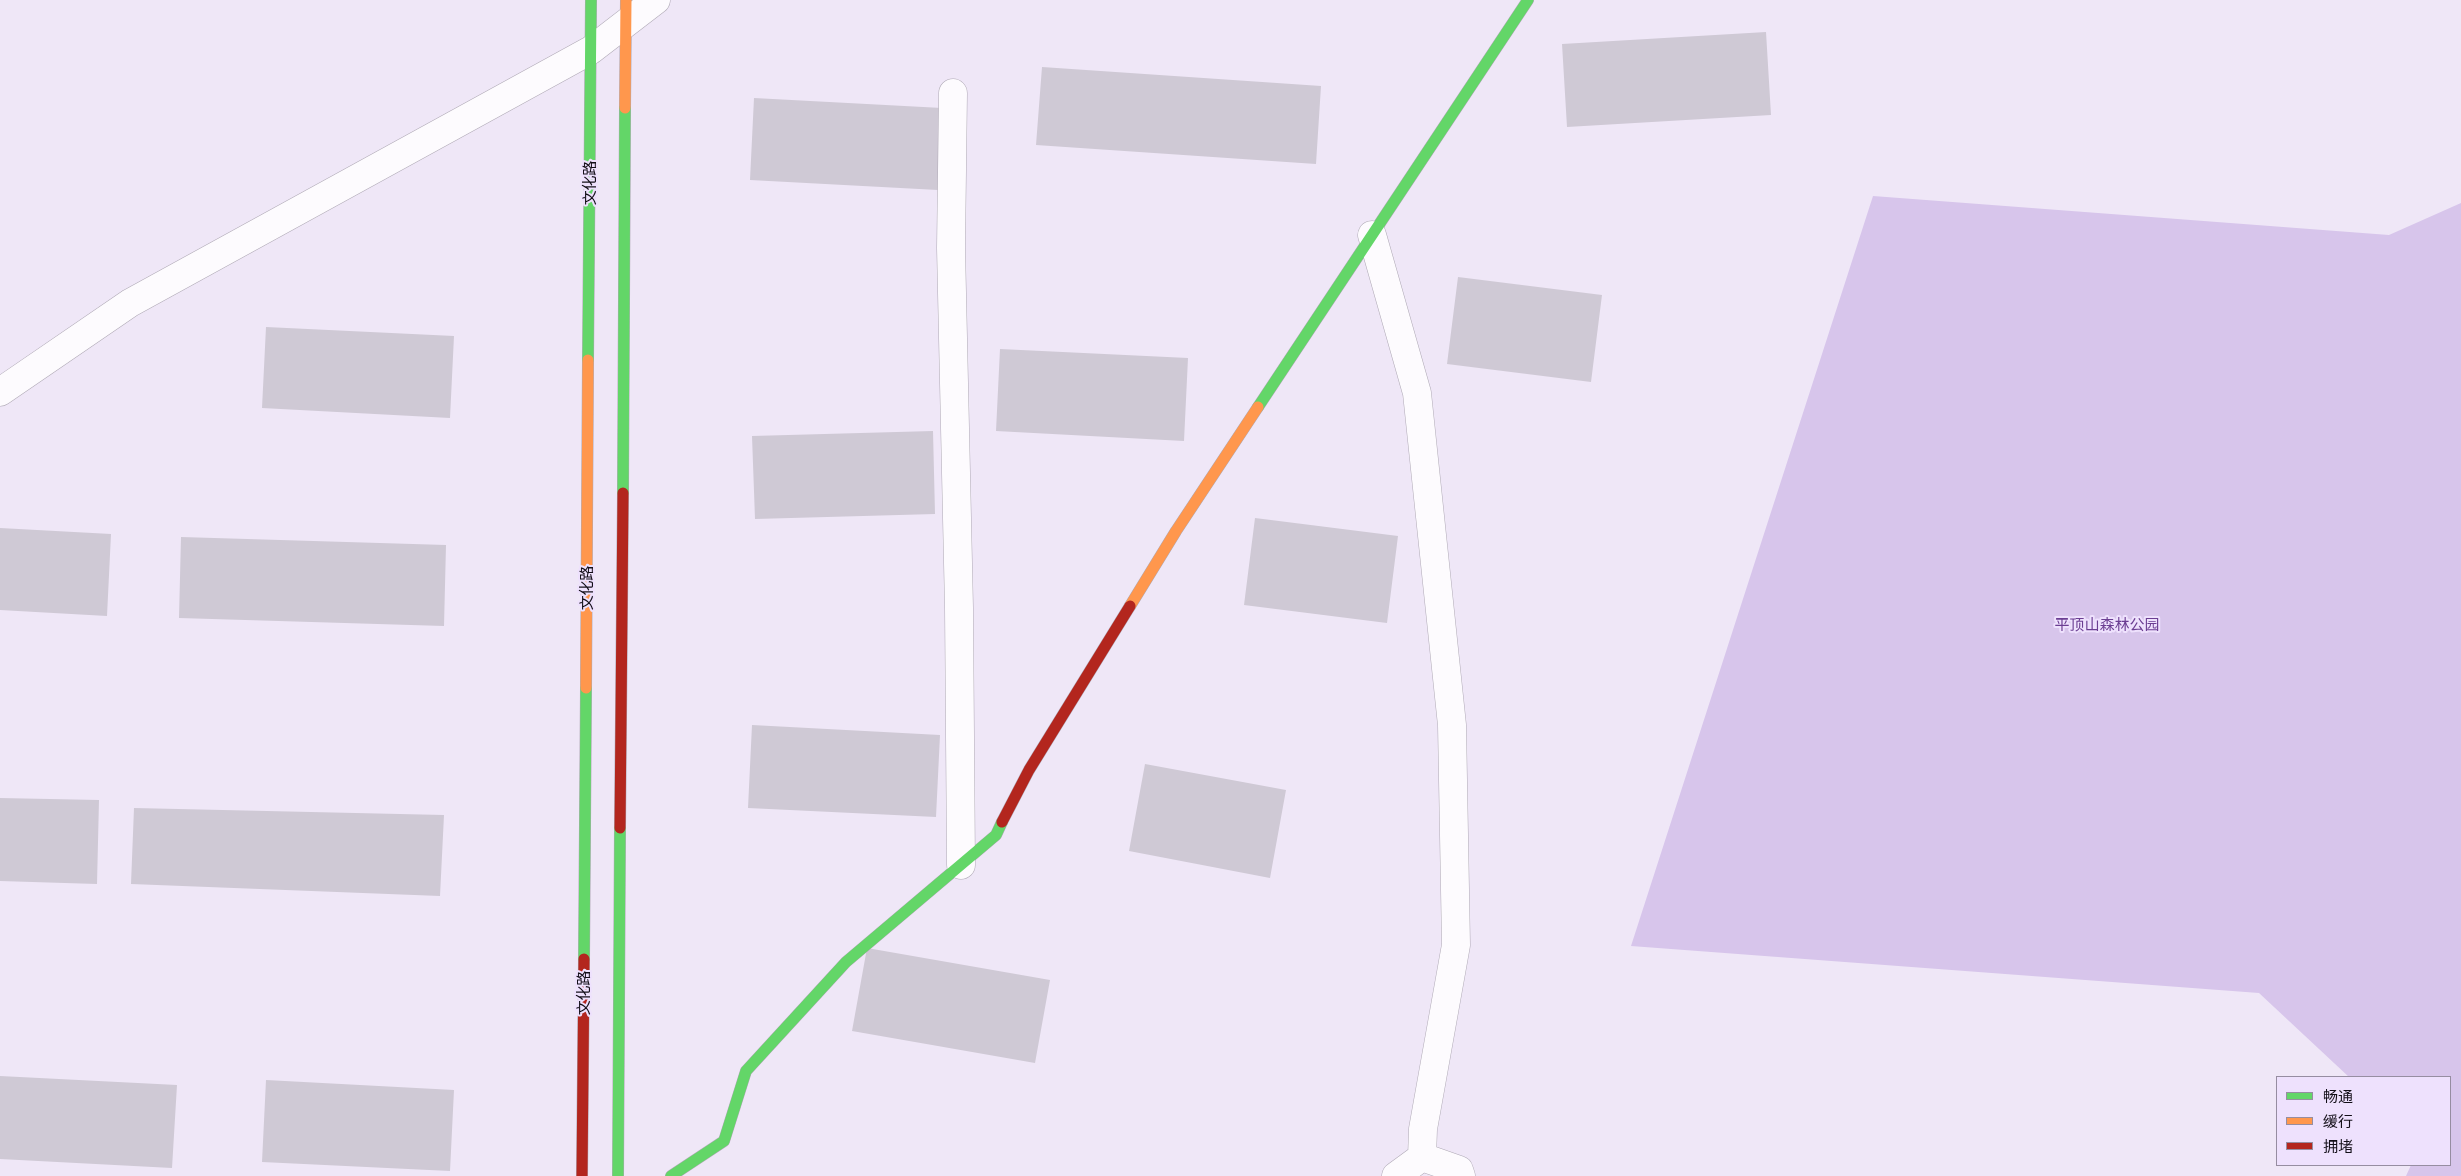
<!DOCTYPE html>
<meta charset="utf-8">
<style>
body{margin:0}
#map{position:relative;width:2461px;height:1176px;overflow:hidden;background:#efe7f7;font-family:Ubuntu,"Noto Sans SC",sans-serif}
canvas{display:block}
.legend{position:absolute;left:2276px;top:1076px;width:175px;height:90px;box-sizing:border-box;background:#eee1fd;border:1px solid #968da1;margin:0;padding:6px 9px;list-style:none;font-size:15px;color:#120e17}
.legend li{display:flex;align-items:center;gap:10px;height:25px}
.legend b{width:25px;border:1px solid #968da1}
</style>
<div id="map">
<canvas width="2461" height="1176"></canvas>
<ul class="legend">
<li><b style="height:6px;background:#63d668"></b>畅通</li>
<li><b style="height:6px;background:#ff974d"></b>缓行</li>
<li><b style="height:6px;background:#b3261e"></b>拥堵</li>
</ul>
</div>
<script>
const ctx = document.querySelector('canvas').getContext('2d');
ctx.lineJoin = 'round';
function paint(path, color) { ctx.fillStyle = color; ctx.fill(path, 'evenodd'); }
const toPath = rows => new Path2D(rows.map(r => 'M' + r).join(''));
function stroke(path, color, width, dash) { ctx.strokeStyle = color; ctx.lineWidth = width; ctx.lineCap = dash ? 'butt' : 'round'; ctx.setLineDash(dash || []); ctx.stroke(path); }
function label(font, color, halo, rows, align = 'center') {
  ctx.font = font + ' Ubuntu,"Noto Sans SC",sans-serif'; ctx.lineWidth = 4; ctx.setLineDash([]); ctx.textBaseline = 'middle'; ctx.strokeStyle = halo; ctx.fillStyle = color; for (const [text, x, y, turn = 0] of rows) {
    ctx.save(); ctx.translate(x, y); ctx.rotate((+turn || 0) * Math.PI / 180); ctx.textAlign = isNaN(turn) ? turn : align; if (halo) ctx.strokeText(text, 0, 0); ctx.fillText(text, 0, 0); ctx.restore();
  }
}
const green = toPath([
 [1873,196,2389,235,2461,203,2461,1176,2406,1176,2411,1165,2450,1165,2450,1077,2349,1077,2259,993,1631,946]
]);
const building = toPath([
 [1766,32,1771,115,1567,127,1562,44],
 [1042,67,1321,86,1316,164,1036,145],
 [754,98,942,108,938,190,750,180],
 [1458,277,1602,295,1591,382,1447,364],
 [266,327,454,336,450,418,262,408],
 [1000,349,1188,358,1184,441,996,431],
 [933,431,935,514,755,519,752,436],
 [1255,518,1398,536,1387,623,1244,605],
 [0,528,111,534,107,616,0,610],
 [181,537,446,545,444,626,179,618],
 [752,725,940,735,936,817,748,808],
 [1145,764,1286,790,1270,878,1129,851],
 [0,798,99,800,97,884,0,881],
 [134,808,444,815,440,896,131,884],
 [867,948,1050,980,1035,1063,852,1031],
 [0,1076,177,1085,172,1168,0,1159],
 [266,1080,454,1090,450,1171,262,1162]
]);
const street = toPath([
 [953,93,951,248,959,608,961,865],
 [1372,235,1417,393,1452,725,1456,945,1423,1129,1422,1157],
 [0,392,130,303,591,50,656,0],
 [1422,1157,1459,1170,1461,1176],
 [1396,1176,1422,1157]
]);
const fast = toPath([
 [588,360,591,0],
 [1258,407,1528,0],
 [623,493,625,108],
 [584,959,586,688],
 [618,1176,620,828],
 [671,1176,724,1141,746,1071,846,962,996,835,1002,822]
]);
const slow = toPath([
 [625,108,626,0],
 [1130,606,1176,531,1258,407],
 [586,688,588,360]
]);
const jam = toPath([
 [1002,822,1029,770,1130,606],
 [620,828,623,493],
 [582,1176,584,959]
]);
const streetNames = [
 ["文化路",590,183,-90],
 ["文化路",587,588,-90],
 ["文化路",584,993,-90]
];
const parkNames = [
 ["平顶山森林公园",2107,625]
];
paint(green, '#d7c5eb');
paint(building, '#cfc9d5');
stroke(street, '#afa9b5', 29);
stroke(fast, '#afa9b5', 12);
stroke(slow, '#afa9b5', 12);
stroke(jam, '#afa9b5', 12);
stroke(street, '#fdfbfe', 28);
stroke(fast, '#63d668', 11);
stroke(slow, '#ff974d', 11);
stroke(jam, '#b3261e', 11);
label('15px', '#120e17', '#eee1fd', streetNames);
label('15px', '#6b3e92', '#eee1fd', parkNames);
</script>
